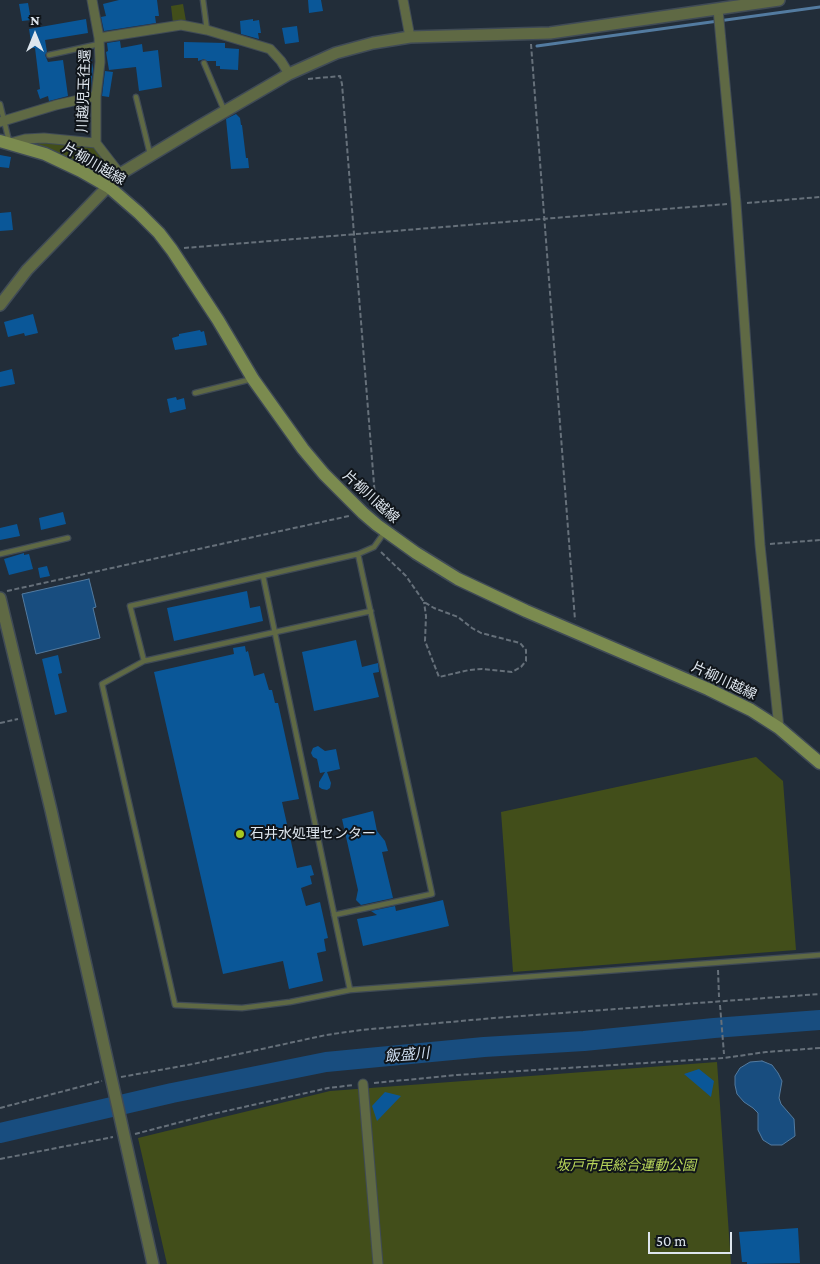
<!DOCTYPE html>
<meta charset="utf-8">
<style>
body{margin:0}
#map{position:relative;width:820px;height:1264px;overflow:hidden;background:#222d39;font-family:"Crimson Pro",serif}
canvas{display:block}
.north{position:absolute;left:10px;top:10px;width:50px;height:50px;-webkit-text-stroke:4px #10151a;paint-order:stroke;rotate:0deg;font-size:14px;font-weight:700;line-height:20px;text-align:center;color:#dee6ee}
.north::after{content:'';display:block;margin:auto;width:18px;height:22px;background:#dee6ee;clip-path:polygon(50% 0,100% 100%,50% 72%,0 100%)}
.scale{position:absolute;left:648px;top:1232px;width:84px;height:22px;box-sizing:border-box;border:2px solid #dee6ee;border-top:0;padding-left:6px;font-size:15px;line-height:18px;white-space:nowrap;color:#dee6ee;-webkit-text-stroke:4px #10151a;paint-order:stroke}
</style>
<div id="map">
<canvas width="820" height="1264"></canvas>
<div class="north">N</div>
<div class="scale">50 m</div>
</div>
<script>
const ctx = document.querySelector('canvas').getContext('2d');
ctx.lineJoin = 'round';
function paint(path, color) { ctx.fillStyle = color; ctx.fill(path, 'evenodd'); }
const toPath = rows => new Path2D(rows.map(r => 'M' + r).join(''));
function stroke(path, color, width, dash) { ctx.strokeStyle = color; ctx.lineWidth = width; ctx.lineCap = dash ? 'butt' : 'round'; ctx.setLineDash(dash || []); ctx.stroke(path); }
function label(font, color, halo, rows, align = 'center') {
  ctx.font = font + ' "Crimson Pro","Noto Sans JP",serif'; ctx.lineWidth = 4; ctx.setLineDash([]); ctx.textBaseline = 'middle'; ctx.strokeStyle = halo; ctx.fillStyle = color; for (const [text, x, y, turn = 0] of rows) {
    ctx.save(); ctx.translate(x, y); ctx.rotate((+turn || 0) * Math.PI / 180); ctx.textAlign = isNaN(turn) ? turn : align; if (halo) ctx.strokeText(text, 0, 0); ctx.fillText(text, 0, 0); ctx.restore();
  }
}
const green = toPath([
 [183,4,186,21,173,23,171,6],
 [39,142,95,147,106,163,106,168,101,174,38,145],
 [756,757,783,781,796,950,513,972,501,812],
 [717,1062,731,1264,167,1264,138,1138,330,1091]
]);
const water = toPath([
 [89,579,96,607,93,608,100,638,36,654,22,594,89,579],
 [762,1061,772,1065,778,1073,782,1081,779,1098,781,1104,794,1119,795,1136,782,1145,771,1145,763,1140,758,1130,758,1113,753,1108,744,1102,737,1094,735,1085,735,1076,740,1068,750,1062,762,1061]
]);
const stream = toPath([
 [537,46,820,7]
]);
const river = toPath([
 [0,1133,172,1093,326,1062,484,1047,584,1041,714,1028,820,1020]
]);
const building = toPath([
 [119,0,157,0,159,16,155,16,156,23,104,31,101,17,106,16,103,4],
 [308,0,321,0,323,11,309,13],
 [28,3,31,20,22,21,19,4],
 [86,19,88,33,45,40,47,52,45,55,48,62,63,60,68,96,49,101,48,96,40,99,37,90,40,89,35,48,32,48,29,29],
 [253,19,253,21,259,20,261,33,258,33,259,39,241,34,240,21],
 [297,26,299,42,285,44,282,28],
 [120,41,121,48,142,44,143,52,158,50,162,87,139,91,136,67,109,70,106,52,108,51,107,43],
 [184,42,225,43,225,48,239,49,238,70,220,69,220,66,216,66,216,61,207,61,204,59,198,61,198,58,184,58],
 [90,51,93,69,91,87,83,89,79,53],
 [105,71,113,72,109,97,102,96],
 [236,114,240,118,241,125,242,125,246,158,248,158,249,168,231,169,226,119],
 [0,155,11,157,9,168,0,167],
 [11,212,13,230,0,231,0,213],
 [33,314,38,333,25,336,24,333,8,337,4,322],
 [200,330,201,332,204,331,207,345,175,350,172,338,179,336,179,334],
 [12,369,15,384,0,387,0,372],
 [176,397,177,400,184,398,186,409,170,413,167,399],
 [63,512,66,524,41,530,39,518],
 [17,524,20,536,0,540,0,528],
 [24,553,24,555,29,554,33,569,9,575,4,559],
 [47,566,50,576,40,578,38,568],
 [247,591,250,608,260,606,263,621,174,641,167,608],
 [356,640,362,667,378,663,379,672,373,673,379,697,314,711,302,652],
 [245,646,246,652,248,651,254,676,264,673,269,690,272,690,275,703,278,703,299,799,282,802,297,868,311,865,314,875,310,876,312,884,301,888,306,906,320,902,328,938,324,939,326,951,317,953,323,981,289,989,283,961,223,974,154,672,234,654,233,648],
 [58,655,62,673,58,674,67,712,55,715,42,659],
 [318,746,325,751,336,749,340,769,327,772,331,783,330,788,327,790,322,789,319,787,319,782,325,772,320,773,317,759,313,757,311,753,313,748],
 [373,811,377,831,385,841,388,851,382,852,393,898,361,905,356,900,358,890,342,819],
 [443,900,449,926,363,946,357,919,377,915,371,911,395,906,396,911],
 [699,1069,714,1081,711,1097,684,1074],
 [385,1092,401,1096,377,1121,372,1106],
 [798,1228,800,1263,747,1264,747,1262,742,1262,739,1232]
]);
const path = toPath([
 [531,44,575,620],
 [308,79,340,76,342,84,376,509],
 [747,203,820,197],
 [184,248,727,204],
 [770,544,820,540],
 [381,552,406,576,424,602,434,608,458,617,472,628,481,633,520,643,526,650,526,661,521,667,512,672,482,669,469,670,439,677,425,641,426,616,424,602],
 [7,591,349,516],
 [0,723,18,719],
 [718,970,719,997],
 [720,1005,724,1054],
 [121,1077,193,1064,326,1035,361,1030,494,1018,820,994],
 [374,1083,457,1075,724,1058,766,1052,820,1048],
 [0,1108,102,1081],
 [135,1134,204,1116,328,1088,354,1085],
 [0,1159,113,1137]
]);
const service = toPath([
 [203,0,207,30],
 [49,55,99,44],
 [204,63,224,110],
 [136,97,150,154],
 [0,104,9,141],
 [195,393,252,379],
 [0,554,68,538],
 [263,576,350,990,820,955],
 [144,661,371,611],
 [334,915,432,894,358,554],
 [350,990,290,1002,242,1008,175,1005,102,684,144,661,130,606,358,554,374,547,384,533]
]);
const minor = toPath([
 [92,0,99,38,100,62,96,96,96,143,120,174],
 [403,0,410,37],
 [718,9,736,203,760,545,779,728],
 [99,38,181,25,207,30,270,49,281,61,289,74],
 [0,122,56,105,96,96],
 [10,143,25,139,44,138,96,143],
 [363,1084,378,1264]
]);
const tertiary = toPath([
 [0,305,27,270,120,174,198,127,289,74,336,53,373,43,410,37,550,33,779,0],
 [0,598,51,810,153,1264]
]);
const secondary = toPath([
 [0,141,45,154,81,171,109,187,139,213,159,233,172,250,218,320,253,379,303,449,324,474,363,513,377,525,416,553,458,579,526,611,708,689,751,710,779,728,820,763]
]);
const markers = [
 [240,834,5,"#a6c821"]
];
const streetNames = [
 ["川越児玉往還",84,91,-88],
 ["片柳川越線",94,164,30],
 ["片柳川越線",371,497,42],
 ["片柳川越線",724,681,25]
];
const poiNames = [
 ["石井水処理センター",250,834]
];
const parkNames = [
 ["坂戸市民総合運動公園",626,1166]
];
const waterNames = [
 ["飯盛川",407,1055,-5]
];
paint(green, '#424e1a');
paint(water, '#184d7f');
stroke(water, '#537ba0', 1);
stroke(stream, '#537ba0', 3);
stroke(river, '#184d7f', 20);
paint(building, '#0a5798');
stroke(service, '#404b56', 7);
stroke(minor, '#404b56', 11);
stroke(tertiary, '#404b56', 14);
stroke(secondary, '#404b56', 15);
stroke(path, '#66707a', 2, [5, 2.5]);
stroke(service, '#5f6944', 4.5);
stroke(minor, '#5f6944', 9);
stroke(tertiary, '#5f6944', 11);
stroke(secondary, '#7b8b4f', 12);
for (const [x, y, r, color] of markers) { const dot = new Path2D(); dot.arc(x, y, r, 0, 2 * Math.PI); ctx.fillStyle = color; ctx.fill(dot); stroke(dot, '#10151a', 2); }
label('14px', '#dee6ee', '#10151a', streetNames);
label('14px', '#dee6ee', '#10151a', poiNames, 'left');
label('italic 14px', '#b9d75a', '#10151a', parkNames);
label('italic 15px', '#cadaed', '#10151a', waterNames);
</script>
